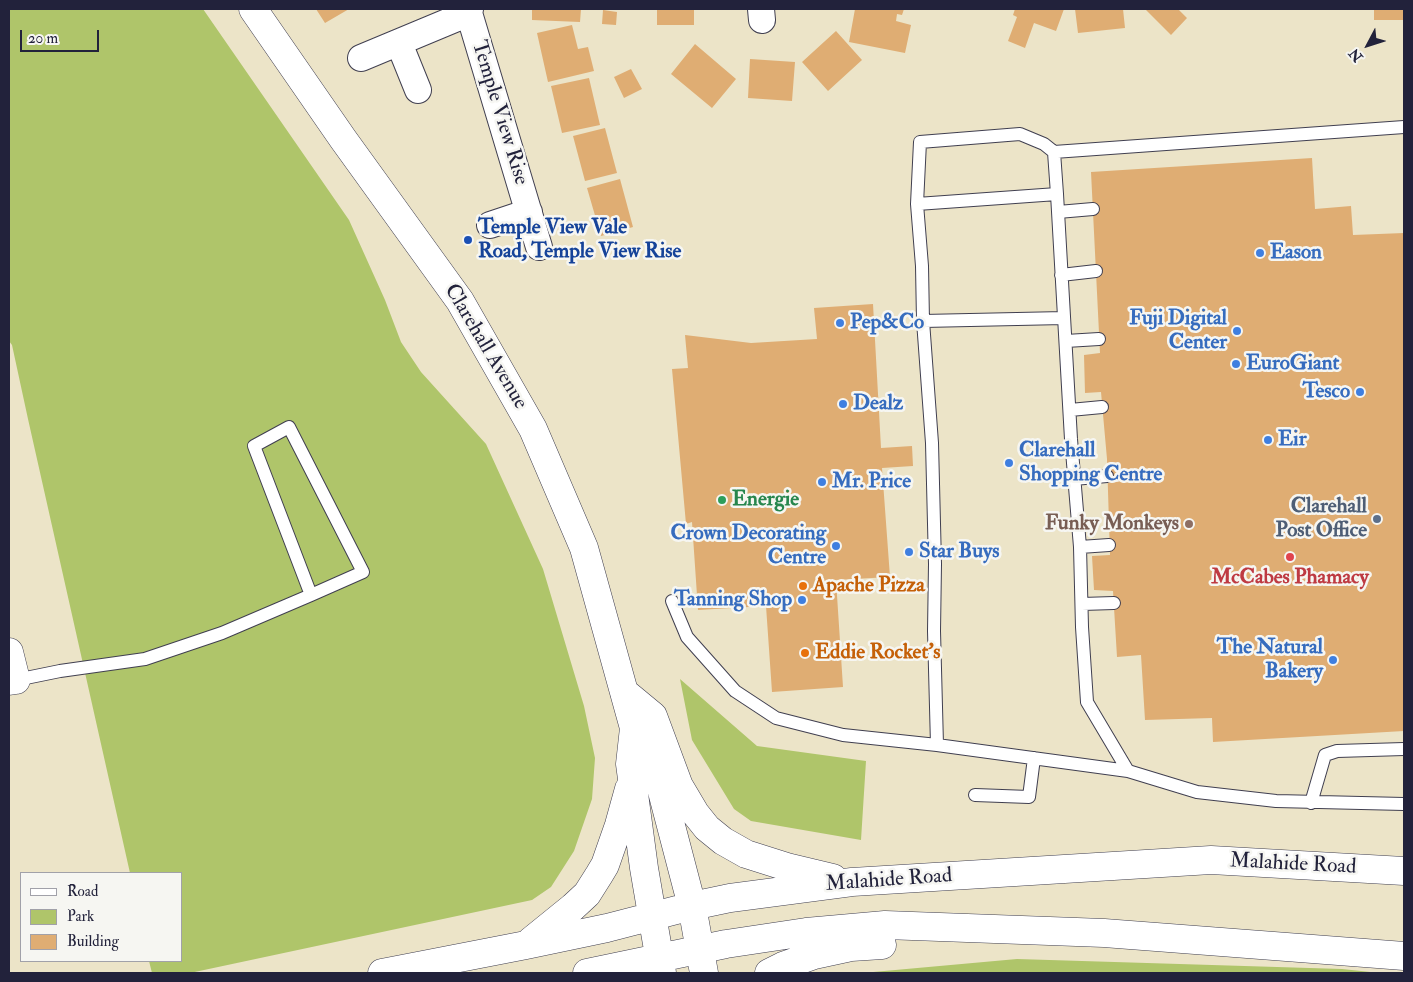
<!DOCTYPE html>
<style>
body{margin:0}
#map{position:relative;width:1413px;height:982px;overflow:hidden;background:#ece4c8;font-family:"IM FELL Double Pica",serif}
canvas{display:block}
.frame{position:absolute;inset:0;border:10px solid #22223b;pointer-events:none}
.legend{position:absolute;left:20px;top:872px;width:162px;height:90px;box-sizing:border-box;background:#f6f6f2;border:1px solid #a1a1a9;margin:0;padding:6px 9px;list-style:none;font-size:15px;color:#22223b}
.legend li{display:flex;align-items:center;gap:10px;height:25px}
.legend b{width:25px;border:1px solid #a1a1a9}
.north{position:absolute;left:1343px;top:20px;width:50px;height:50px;-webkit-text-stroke:4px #f6f6f2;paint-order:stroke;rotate:230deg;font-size:14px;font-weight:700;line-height:20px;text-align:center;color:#22223b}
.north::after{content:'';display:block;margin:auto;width:18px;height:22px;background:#22223b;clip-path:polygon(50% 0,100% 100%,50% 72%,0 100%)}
.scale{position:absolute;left:20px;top:30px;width:79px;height:22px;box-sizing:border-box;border:2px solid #22223b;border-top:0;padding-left:6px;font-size:15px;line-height:18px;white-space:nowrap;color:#22223b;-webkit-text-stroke:4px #f6f6f2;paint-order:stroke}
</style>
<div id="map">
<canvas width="1413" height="982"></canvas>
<div class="frame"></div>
<ul class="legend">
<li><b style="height:6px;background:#fff"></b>Road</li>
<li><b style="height:14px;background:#afc56a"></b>Park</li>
<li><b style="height:14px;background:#dfad73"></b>Building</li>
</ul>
<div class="north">N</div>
<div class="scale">20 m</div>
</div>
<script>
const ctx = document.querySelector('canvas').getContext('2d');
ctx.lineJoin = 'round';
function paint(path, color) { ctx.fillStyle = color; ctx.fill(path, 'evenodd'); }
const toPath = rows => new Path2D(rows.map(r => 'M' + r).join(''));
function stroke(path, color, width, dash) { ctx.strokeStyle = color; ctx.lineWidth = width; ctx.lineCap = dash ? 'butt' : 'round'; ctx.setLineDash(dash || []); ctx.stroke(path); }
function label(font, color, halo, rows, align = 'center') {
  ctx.font = font + ' "IM FELL Double Pica",serif'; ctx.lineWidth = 5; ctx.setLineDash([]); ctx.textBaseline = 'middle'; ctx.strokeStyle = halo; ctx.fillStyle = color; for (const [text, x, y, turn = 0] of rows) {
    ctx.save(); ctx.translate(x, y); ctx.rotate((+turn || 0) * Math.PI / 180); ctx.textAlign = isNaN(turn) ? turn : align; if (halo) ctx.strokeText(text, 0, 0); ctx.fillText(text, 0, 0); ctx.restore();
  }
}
const green = toPath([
 [9,9,203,9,349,220,385,300,401,342,421,372,486,444,543,569,584,706,595,758,592,799,574,851,551,887,532,900,190,973,152,973,149,961,181,961,181,873,130,873,28,419,12,345,9,341],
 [680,679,757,746,866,761,861,840,751,821,734,809,692,740],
 [1017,959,1342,969,1380,973,862,973]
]);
const building = toPath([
 [316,9,349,9,325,23],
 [532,9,581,9,580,22,532,20],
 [657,9,694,9,694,25,657,25],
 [855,9,904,9,902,15,897,14,896,21,911,25,905,53,849,42],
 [1015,9,1064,9,1056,31,1034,23,1025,48,1008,41,1017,17,1013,15],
 [1075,9,1123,9,1125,28,1078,33],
 [1145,9,1178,9,1187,18,1171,35],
 [1374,9,1404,9,1404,20,1374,20],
 [603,10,617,12,616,25,602,24],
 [572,25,578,49,588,47,594,71,548,82,537,33],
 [836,31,862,60,828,91,802,62],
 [695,44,736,79,712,108,671,74],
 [750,59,795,62,792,101,748,98],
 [631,69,642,89,624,98,614,77],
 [589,78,600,125,562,133,551,86],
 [605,128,617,173,585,181,573,136],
 [1312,158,1315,209,1351,206,1353,235,1404,233,1404,731,1213,742,1212,718,1145,720,1141,655,1117,657,1113,591,1094,590,1092,556,1110,555,1107,459,1101,392,1085,393,1084,355,1100,353,1091,172],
 [620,179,633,227,601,236,587,188],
 [873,304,881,448,912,446,913,466,882,468,890,577,836,580,843,687,772,692,766,606,698,610,692,522,686,524,672,369,688,368,685,335,751,343,817,339,814,308]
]);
const service = toPath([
 [1404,127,1054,152,1057,194,1071,439,1080,547,1082,627,1087,702,1128,771,1197,792,1276,801,1404,804],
 [1054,152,1044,144,1020,134,920,142,917,204,922,266,923,321,932,443,935,564,934,631,937,745,1128,771],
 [917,204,1057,194],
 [1058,212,1093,209],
 [1061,275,1096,271],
 [923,321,1064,318],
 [1066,341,1099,339],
 [1070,410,1102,407],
 [1074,479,1107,476],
 [1080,547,1109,545],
 [672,601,687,637,735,691,776,718,843,735,937,745],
 [1082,604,1114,603],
 [16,680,60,671,145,659,222,633,311,595,363,572,289,427,254,446,311,595],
 [975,795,1029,797,1034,758],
 [1311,803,1325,755,1337,751,1404,749]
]);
const minor = toPath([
 [470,9,469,13,539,247],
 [761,9,762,20],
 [399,43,418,90],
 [361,58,469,13],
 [490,225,529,212]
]);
const tertiary = toPath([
 [9,652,16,680,9,681]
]);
const secondary = toPath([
 [253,9,343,139,460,301,533,429,584,548,634,728,653,757,692,906,704,973],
 [624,692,653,716,679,786,695,813,707,828,723,841,746,854,787,867,833,878],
 [634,728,630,764,644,868,662,973],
 [531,941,573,907,587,894,599,875,605,865,619,825,629,789],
 [382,973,526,945,607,928,692,906,730,898,852,882,1211,860,1404,871],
 [587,973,726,944,806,932,885,925,1104,933,1404,956],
 [769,973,783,966,814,955,851,947,882,945]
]);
const markers = [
 [468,240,5,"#1a4fb4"],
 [1260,253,5,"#3f7fe0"],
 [840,323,5,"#3f7fe0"],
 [1237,331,5,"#3f7fe0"],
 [1236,364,5,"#3f7fe0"],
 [1360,392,5,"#3f7fe0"],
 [843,404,5,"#3f7fe0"],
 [1268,440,5,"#3f7fe0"],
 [1009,463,5,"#3f7fe0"],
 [822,482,5,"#3f7fe0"],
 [722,500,5,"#2e9e5b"],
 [1377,519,5,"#5c6f8a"],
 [1189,524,5,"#8d6e63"],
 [836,546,5,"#3f7fe0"],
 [909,552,5,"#3f7fe0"],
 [1290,557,5,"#e0444e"],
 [803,586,5,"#e8710a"],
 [802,600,5,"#3f7fe0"],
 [805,653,5,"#e8710a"],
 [1333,660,5,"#3f7fe0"]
];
const streetNames = [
 ["Temple View Rise",499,113,73],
 ["Clarehall Avenue",485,347,59],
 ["Malahide Road",1293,865,3],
 ["Malahide Road",889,881,-4]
];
const transitNames = [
 ["Temple View Vale",478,228],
 ["Road, Temple View Rise",478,252]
];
const shopNames = [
 ["Eason",1270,253],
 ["Fuji Digital",1227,319,"right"],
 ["Center",1227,343,"right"],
 ["Pep&Co",850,323],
 ["EuroGiant",1246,364],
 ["Tesco",1350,392,"right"],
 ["Dealz",853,404],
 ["Eir",1278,440],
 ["Clarehall",1019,451],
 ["Shopping Centre",1019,475],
 ["Mr. Price",832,482],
 ["Crown Decorating",826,534,"right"],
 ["Centre",826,558,"right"],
 ["Star Buys",919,552],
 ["Tanning Shop",792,600,"right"],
 ["The Natural",1323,648,"right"],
 ["Bakery",1323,672,"right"]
];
const leisureNames = [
 ["Energie",732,500]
];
const serviceNames = [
 ["Clarehall",1367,507],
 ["Post Office",1367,531]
];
const educationNames = [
 ["Funky Monkeys",1179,524]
];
const healthNames = [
 ["McCabes Phamacy",1290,578]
];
const foodNames = [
 ["Apache Pizza",813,586],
 ["Eddie Rocket's",815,653]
];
paint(green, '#afc56a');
paint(building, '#dfad73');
stroke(service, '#403f50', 14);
stroke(minor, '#403f50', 28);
stroke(tertiary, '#403f50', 29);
stroke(secondary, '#403f50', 29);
stroke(service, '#fff', 12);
stroke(minor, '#fff', 26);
stroke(tertiary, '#fff', 28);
stroke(secondary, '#fff', 28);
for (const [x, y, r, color] of markers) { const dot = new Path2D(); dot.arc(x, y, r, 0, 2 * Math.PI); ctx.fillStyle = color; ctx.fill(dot); stroke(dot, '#f6f6f2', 2); }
label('21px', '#22223b', '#f6f6f2', streetNames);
label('bold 21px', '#164399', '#f6f6f2', transitNames, 'left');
label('bold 21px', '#366cbe', '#f6f6f2', shopNames, 'left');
label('bold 21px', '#27864d', '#f6f6f2', leisureNames, 'left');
label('bold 21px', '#4e5e75', '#f6f6f2', serviceNames, 'right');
label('bold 21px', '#785e54', '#f6f6f2', educationNames, 'right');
label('bold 21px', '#be3a42', '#f6f6f2', healthNames);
label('bold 21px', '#c56008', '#f6f6f2', foodNames, 'left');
</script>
